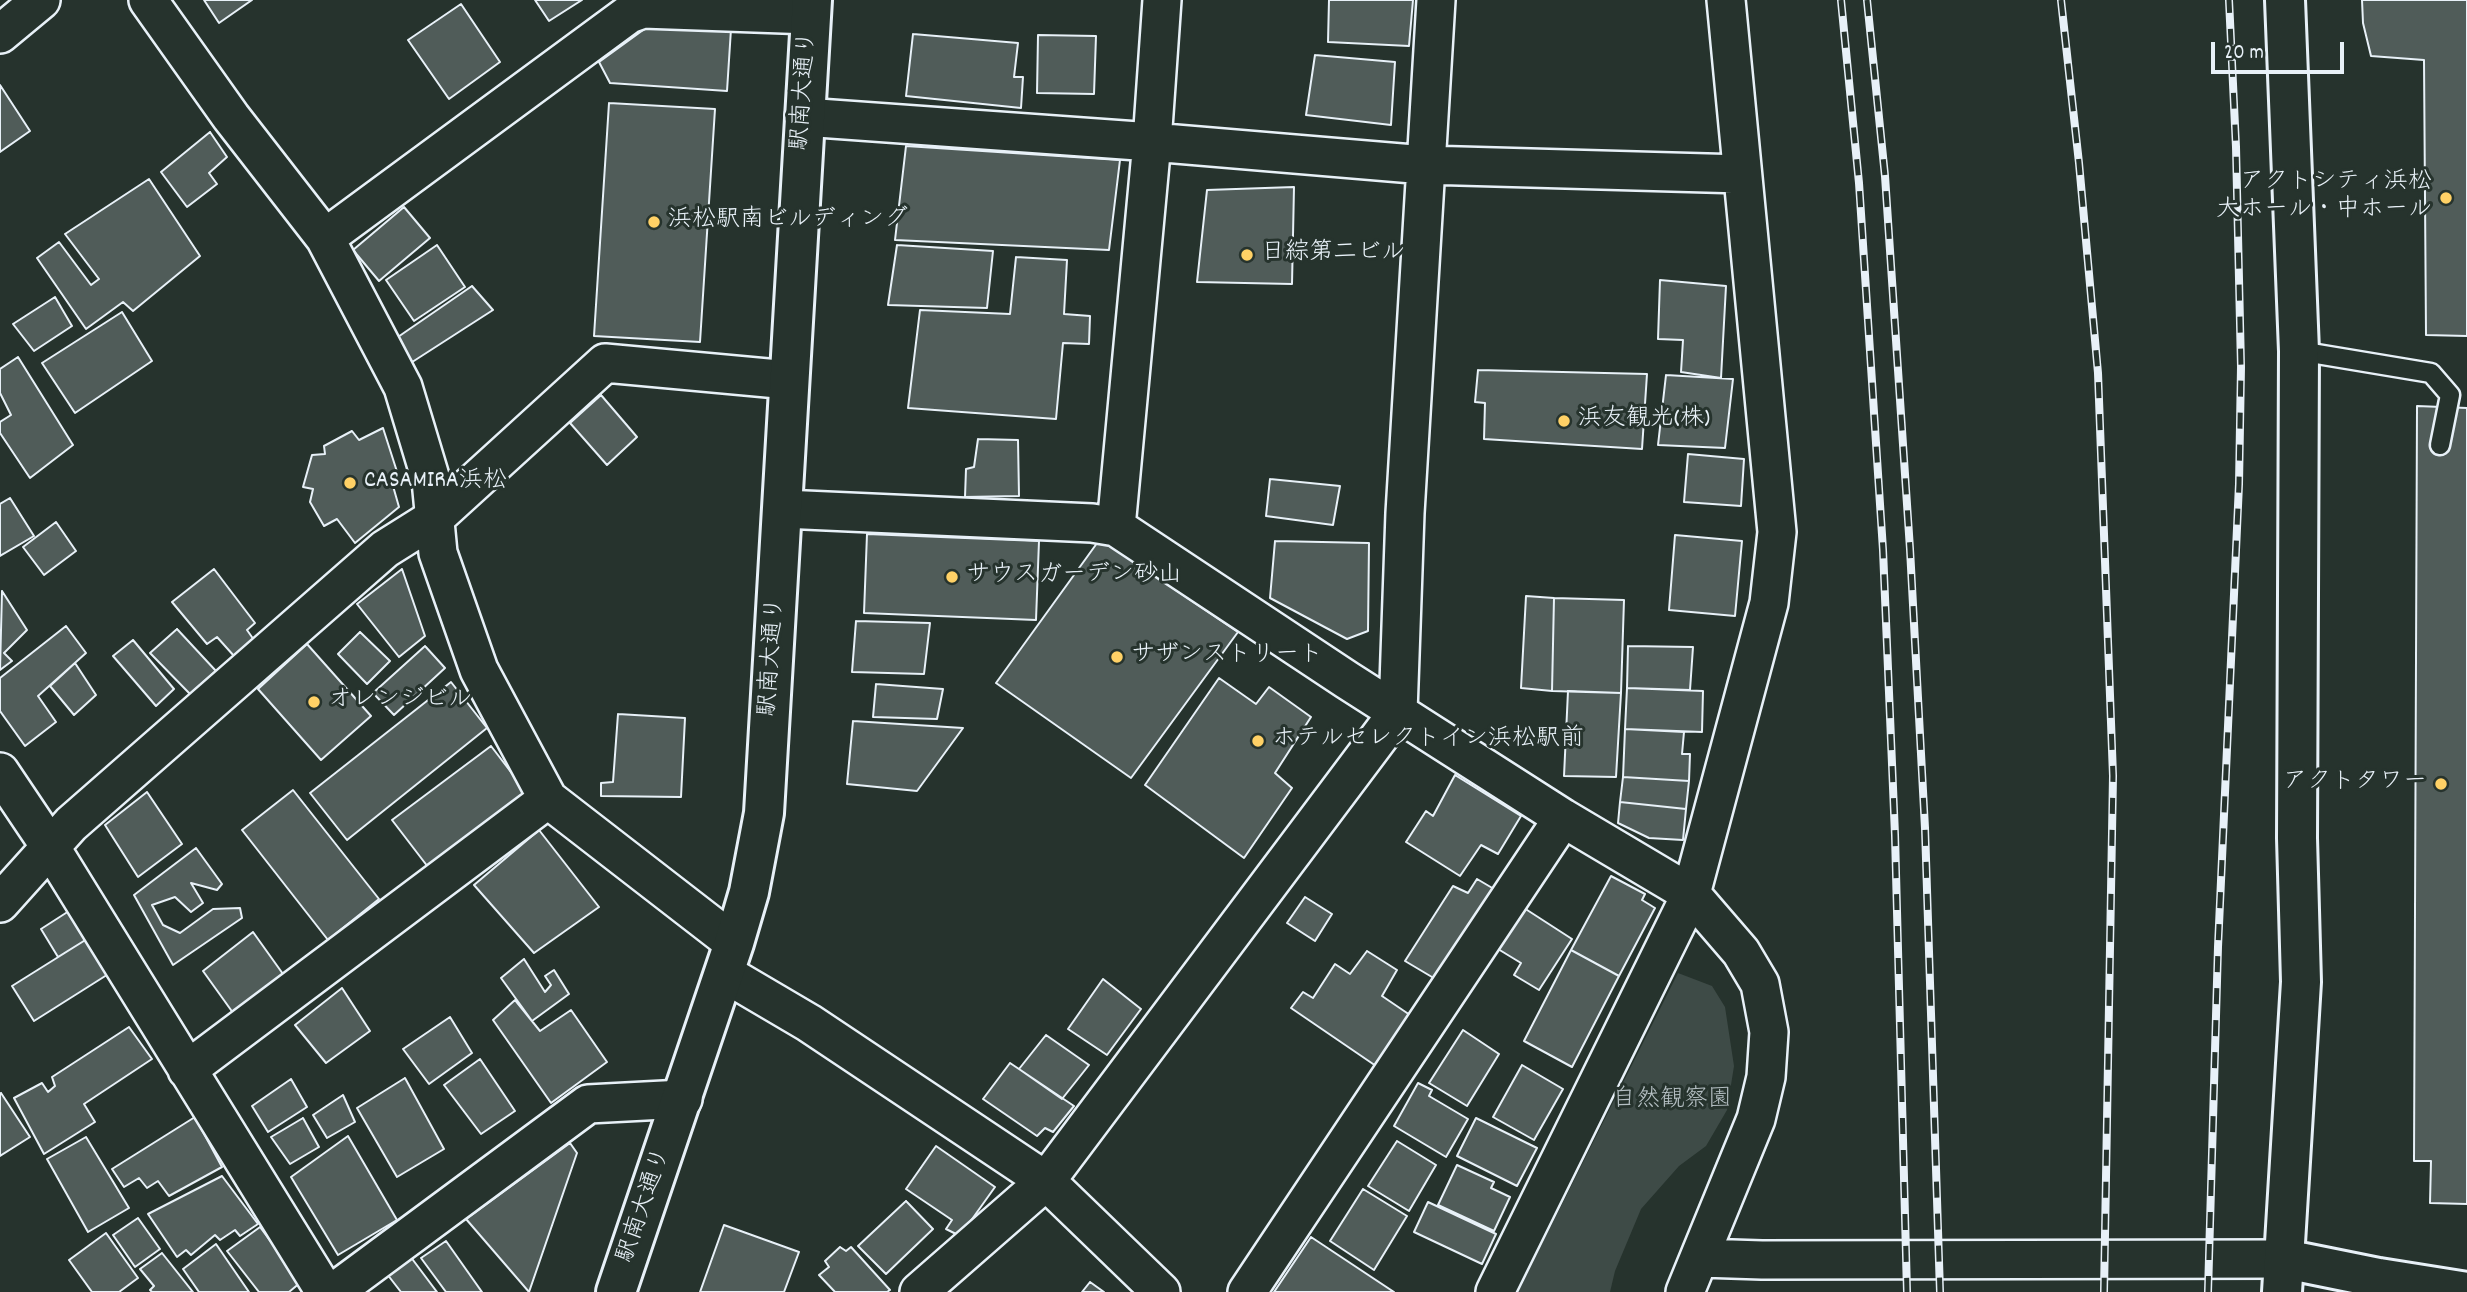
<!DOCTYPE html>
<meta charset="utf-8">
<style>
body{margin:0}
#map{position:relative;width:2467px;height:1292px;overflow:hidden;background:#26332d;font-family:Dekko,sans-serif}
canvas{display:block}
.scale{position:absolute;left:2211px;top:42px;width:133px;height:32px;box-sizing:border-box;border:4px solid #e8f1f8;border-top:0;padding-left:9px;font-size:21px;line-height:24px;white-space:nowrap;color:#e8f1f8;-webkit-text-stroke:5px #26332d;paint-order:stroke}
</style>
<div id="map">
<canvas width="2467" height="1292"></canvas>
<div class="scale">20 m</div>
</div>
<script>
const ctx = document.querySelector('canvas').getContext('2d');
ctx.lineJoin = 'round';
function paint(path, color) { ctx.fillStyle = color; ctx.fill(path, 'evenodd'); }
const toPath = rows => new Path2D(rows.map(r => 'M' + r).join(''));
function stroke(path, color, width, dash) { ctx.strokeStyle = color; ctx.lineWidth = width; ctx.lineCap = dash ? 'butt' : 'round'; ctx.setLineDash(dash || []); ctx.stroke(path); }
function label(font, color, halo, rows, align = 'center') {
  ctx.font = font + ' Dekko,"Klee One",sans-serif'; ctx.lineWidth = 6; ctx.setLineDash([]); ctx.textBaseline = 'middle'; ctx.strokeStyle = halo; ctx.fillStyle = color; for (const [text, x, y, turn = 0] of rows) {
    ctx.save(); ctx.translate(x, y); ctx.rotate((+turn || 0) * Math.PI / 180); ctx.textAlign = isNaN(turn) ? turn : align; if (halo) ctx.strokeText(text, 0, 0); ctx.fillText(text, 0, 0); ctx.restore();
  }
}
const green = toPath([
 [1678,973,1712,986,1725,1007,1734,1066,1727,1110,1706,1146,1679,1166,1641,1209,1615,1271,1610,1292,1518,1292]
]);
const building = toPath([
 [204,0,252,0,219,23,204,0],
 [535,0,582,0,549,21,535,0],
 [1329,0,1413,0,1409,46,1328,42,1329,0],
 [2362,0,2467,0,2467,336,2426,335,2424,60,2371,56,2363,23,2362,0],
 [461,4,500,62,449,99,408,40,461,4],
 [650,25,731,29,727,91,610,83,599,62,650,25],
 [913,34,1018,43,1014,77,1023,77,1021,108,906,96,913,34],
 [1038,35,1096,36,1094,94,1037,93,1038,35],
 [1315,55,1395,62,1391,125,1306,115,1315,55],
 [0,85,30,131,0,152,0,85],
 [609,103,715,109,700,342,594,336,609,103],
 [210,132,227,157,209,173,217,184,187,207,161,172,210,132],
 [906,146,1120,160,1109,250,895,240,906,146],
 [149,179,200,256,133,311,123,302,86,329,37,258,59,242,91,285,99,279,65,234,149,179],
 [1294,187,1292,284,1197,282,1207,190,1294,187],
 [404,207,430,238,379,281,353,250,404,207],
 [437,245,465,287,414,321,386,280,437,245],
 [897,245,993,251,987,308,888,305,897,245],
 [1016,257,1067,260,1064,314,1090,316,1089,344,1063,343,1056,419,908,408,920,310,1010,314,1016,257],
 [1660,280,1726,286,1721,378,1681,372,1683,340,1658,339,1660,280],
 [472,286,493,310,406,366,395,339,472,286],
 [55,297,72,326,34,351,13,324,55,297],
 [122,312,152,361,75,413,42,363,122,312],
 [18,357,73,445,30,478,0,433,0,422,11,415,0,393,0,369,18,357],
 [1478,370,1647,374,1642,449,1484,439,1485,403,1475,402,1478,370],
 [1666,375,1733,379,1725,448,1658,445,1666,375],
 [601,395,637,437,607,465,570,423,601,395],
 [2417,406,2467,408,2467,1204,2430,1203,2431,1161,2414,1161,2417,406],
 [383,428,400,481,393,486,399,507,355,543,337,519,324,526,310,502,313,489,303,487,312,455,325,454,324,446,352,431,359,440,383,428],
 [978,439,1018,440,1019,496,965,497,966,469,974,467,978,439],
 [1688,454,1744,459,1741,506,1684,502,1688,454],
 [1270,479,1340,486,1333,525,1266,516,1270,479],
 [10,498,34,536,0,556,0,504,10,498],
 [56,522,76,551,44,575,23,547,56,522],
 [867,534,1039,541,1036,620,864,613,867,534],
 [1675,535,1742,541,1735,616,1669,610,1675,535],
 [1100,539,1238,632,1131,778,996,683,1100,539],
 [1275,541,1369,543,1368,631,1347,639,1270,598,1275,541],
 [214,569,255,623,247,630,254,640,234,656,217,637,207,644,172,602,214,569],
 [402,569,425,636,399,657,357,604,402,569],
 [2,591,27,630,4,653,12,661,0,670,2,591],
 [1526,596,1554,598,1552,691,1521,688,1526,596],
 [1554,598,1624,600,1621,693,1552,691,1554,598],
 [856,621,930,623,924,674,852,672,856,621],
 [66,626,86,653,38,696,56,722,25,746,0,711,0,678,66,626],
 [177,629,216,671,190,694,150,653,177,629],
 [360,632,390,661,367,684,338,654,360,632],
 [133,640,174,689,156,706,113,656,133,640],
 [307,644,371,716,321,760,258,689,307,644],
 [425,646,445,668,394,715,373,693,425,646],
 [1628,646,1693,647,1690,690,1627,688,1628,646],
 [75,663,96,695,74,715,50,686,75,663],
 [1219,678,1256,704,1269,687,1311,717,1275,773,1292,788,1244,858,1145,785,1219,678],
 [451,682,487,728,347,840,310,793,451,682],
 [876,684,943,689,937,719,873,717,876,684],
 [1627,688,1703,691,1702,732,1625,729,1627,688],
 [1568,691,1621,693,1616,777,1564,776,1568,691],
 [618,714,685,718,681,797,601,796,601,783,613,782,618,714],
 [853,721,963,728,917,791,847,784,853,721],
 [1625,729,1684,732,1682,754,1690,754,1689,781,1623,777,1625,729],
 [491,746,527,793,428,867,392,820,491,746],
 [1455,775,1521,816,1498,854,1481,845,1460,876,1406,842,1426,811,1433,816,1455,775],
 [1623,777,1689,781,1686,809,1620,802,1623,777],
 [293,790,379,899,328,940,242,830,293,790],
 [147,792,182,844,138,877,105,825,147,792],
 [1620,802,1686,809,1683,840,1649,838,1618,823,1620,802],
 [539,830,599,907,534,953,474,885,539,830],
 [196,848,222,884,217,890,191,883,203,903,191,912,175,897,152,905,163,925,180,933,213,909,240,908,242,918,173,965,134,895,196,848],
 [1611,876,1645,894,1642,900,1655,908,1619,976,1571,950,1611,876],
 [1477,879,1494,889,1437,980,1405,961,1453,886,1468,893,1477,879],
 [1305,897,1332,914,1315,941,1287,923,1305,897],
 [1524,908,1572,939,1539,990,1514,975,1521,963,1498,949,1524,908],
 [69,911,87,939,58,957,41,929,69,911],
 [253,932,288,981,236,1017,203,971,253,932],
 [87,939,110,973,34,1021,12,986,87,939],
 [1571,950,1619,976,1572,1067,1524,1041,1571,950],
 [1367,951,1397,970,1382,996,1410,1015,1376,1066,1291,1008,1303,992,1313,998,1335,964,1350,974,1367,951],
 [524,959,545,992,551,985,545,976,554,970,569,994,532,1021,501,978,524,959],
 [1103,979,1141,1009,1107,1055,1068,1029,1103,979],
 [342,988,370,1031,326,1063,295,1025,342,988],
 [515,1000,540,1031,571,1010,607,1062,551,1103,493,1020,515,1000],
 [450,1017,472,1053,429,1084,403,1049,450,1017],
 [129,1027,152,1059,84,1104,95,1122,44,1154,14,1098,42,1083,48,1092,55,1086,52,1077,129,1027],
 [1463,1030,1499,1054,1467,1106,1429,1083,1463,1030],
 [1046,1035,1089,1065,1062,1099,1019,1069,1046,1035],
 [480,1059,515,1111,481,1134,444,1085,480,1059],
 [1010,1063,1074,1106,1053,1132,1045,1128,1037,1136,983,1099,1010,1063],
 [1522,1065,1563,1089,1534,1140,1493,1117,1522,1065],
 [405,1078,444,1149,397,1177,357,1108,405,1078],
 [291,1079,307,1107,268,1132,252,1106,291,1079],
 [1418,1083,1432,1090,1429,1096,1468,1119,1446,1157,1394,1126,1418,1083],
 [1,1093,30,1137,0,1156,0,1094,1,1093],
 [343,1095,355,1122,327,1138,313,1115,343,1095],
 [195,1117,222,1167,169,1196,158,1181,147,1188,139,1178,124,1187,112,1169,195,1117],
 [303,1118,319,1147,290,1164,271,1137,303,1118],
 [1476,1118,1537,1148,1517,1186,1457,1156,1476,1118],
 [348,1136,397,1220,338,1255,291,1177,348,1136],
 [86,1137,129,1208,88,1232,47,1159,86,1137],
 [1397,1141,1436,1165,1409,1211,1368,1186,1397,1141],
 [570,1143,577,1153,529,1292,466,1219,570,1143],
 [936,1146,995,1187,960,1236,946,1229,952,1220,906,1189,936,1146],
 [1457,1165,1494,1182,1491,1188,1510,1197,1494,1231,1438,1205,1457,1165],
 [222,1176,258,1224,240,1236,235,1230,220,1240,215,1235,191,1255,186,1250,177,1257,148,1214,222,1176],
 [1363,1189,1407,1216,1374,1270,1330,1241,1363,1189],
 [906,1201,933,1229,886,1274,858,1246,906,1201],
 [1428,1202,1496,1234,1482,1264,1414,1232,1428,1202],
 [138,1218,160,1249,135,1267,113,1235,138,1218],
 [724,1225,799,1252,784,1292,700,1292,724,1225],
 [260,1227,301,1282,289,1292,259,1292,227,1251,260,1227],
 [106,1233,138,1278,119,1292,92,1292,69,1260,106,1233],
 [1311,1237,1394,1292,1274,1292,1311,1237],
 [446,1241,482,1292,446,1292,421,1258,446,1241],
 [216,1244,249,1292,199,1292,183,1269,216,1244],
 [840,1247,846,1251,851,1247,890,1290,887,1292,835,1292,819,1275,829,1267,825,1261,840,1247],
 [162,1253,193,1292,152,1292,150,1290,154,1286,140,1269,162,1253],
 [410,1256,437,1292,401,1292,387,1274,410,1256],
 [1090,1282,1104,1292,1082,1292,1090,1282]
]);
const service = toPath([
 [2299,351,2431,373,2450,395,2440,445]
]);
const minor = toPath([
 [148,0,231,117,325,238,403,387,431,480,438,553,479,670,548,799,734,943],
 [0,34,41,0],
 [804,117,1152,142,1425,165,1742,174],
 [325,238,629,14,643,9,811,15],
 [783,509,1092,523,1116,527,1347,680,1563,818,1691,894,1741,952,1760,984,1769,1032,1766,1077,1756,1119,1685,1292],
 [1116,527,1152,142,1162,0],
 [0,772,51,848,325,1292],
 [0,903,71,824,385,549,436,517,605,363,789,380],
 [724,973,809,1023,1046,1181,1161,1292],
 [187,1070,548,799],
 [1701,1258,1762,1260,2285,1259],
 [334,1292,588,1104,683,1099],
 [919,1292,1046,1181,1398,712,1405,513,1436,0],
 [1247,1292,1563,818],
 [1495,1292,1691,894,1769,603,1777,532,1726,0]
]);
const tertiary = toPath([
 [2285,1259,2379,1278,2467,1292],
 [616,1292,734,943,749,892,764,813,812,0],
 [2282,1292,2301,982,2297,838,2299,351,2285,0]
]);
const rail = toPath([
 [1841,0,1859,183,1883,550,1895,835,1907,1292],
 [1867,0,1885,176,1910,549,1925,828,1940,1292],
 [2061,0,2079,163,2098,373,2113,776,2104,1292],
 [2208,1292,2218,947,2239,484,2241,367,2236,147,2229,0]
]);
const markers = [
 [2446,198,7,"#ffd166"],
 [654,222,7,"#ffd166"],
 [1247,255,7,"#ffd166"],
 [1564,421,7,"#ffd166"],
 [350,483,7,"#ffd166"],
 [952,577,7,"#ffd166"],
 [1117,657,7,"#ffd166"],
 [314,702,7,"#ffd166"],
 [1258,741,7,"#ffd166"],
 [2441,784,7,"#ffd166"]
];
const streetNames = [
 ["駅南大通り",806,91,-86],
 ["駅南大通り",774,657,-86],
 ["駅南大通り",646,1206,-71]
];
const poiNames = [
 ["アクトシティ浜松",2432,184,"right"],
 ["大ホール・中ホール",2432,212,"right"],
 ["浜松駅南ビルディング",668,222],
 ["日綜第二ビル",1261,255],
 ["浜友観光(株)",1578,421],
 ["CASAMIRA浜松",364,483],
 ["サウスガーデン砂山",966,577],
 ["サザンストリート",1131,657],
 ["オレンジビル",328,702],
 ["ホテルセレクトイン浜松駅前",1272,741],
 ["アクトタワー",2427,784,"right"]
];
const parkNames = [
 ["自然観察園",1672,1102]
];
paint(green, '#3e4b47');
paint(building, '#505c59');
stroke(building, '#e8f1f8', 2);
stroke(service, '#e8f1f8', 23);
stroke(minor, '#e8f1f8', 42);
stroke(tertiary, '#e8f1f8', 44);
stroke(service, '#26332d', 18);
stroke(minor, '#26332d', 37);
stroke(tertiary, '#26332d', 38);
stroke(rail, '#e8f1f8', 8);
stroke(rail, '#26332d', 5, [16]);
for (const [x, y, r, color] of markers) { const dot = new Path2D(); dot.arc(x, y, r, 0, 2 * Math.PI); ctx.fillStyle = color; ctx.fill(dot); stroke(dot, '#26332d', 2.5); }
label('24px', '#e8f1f8', '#26332d', streetNames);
label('24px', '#e8f1f8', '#26332d', poiNames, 'left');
label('24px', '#b5bfc3', '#26332d', parkNames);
</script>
